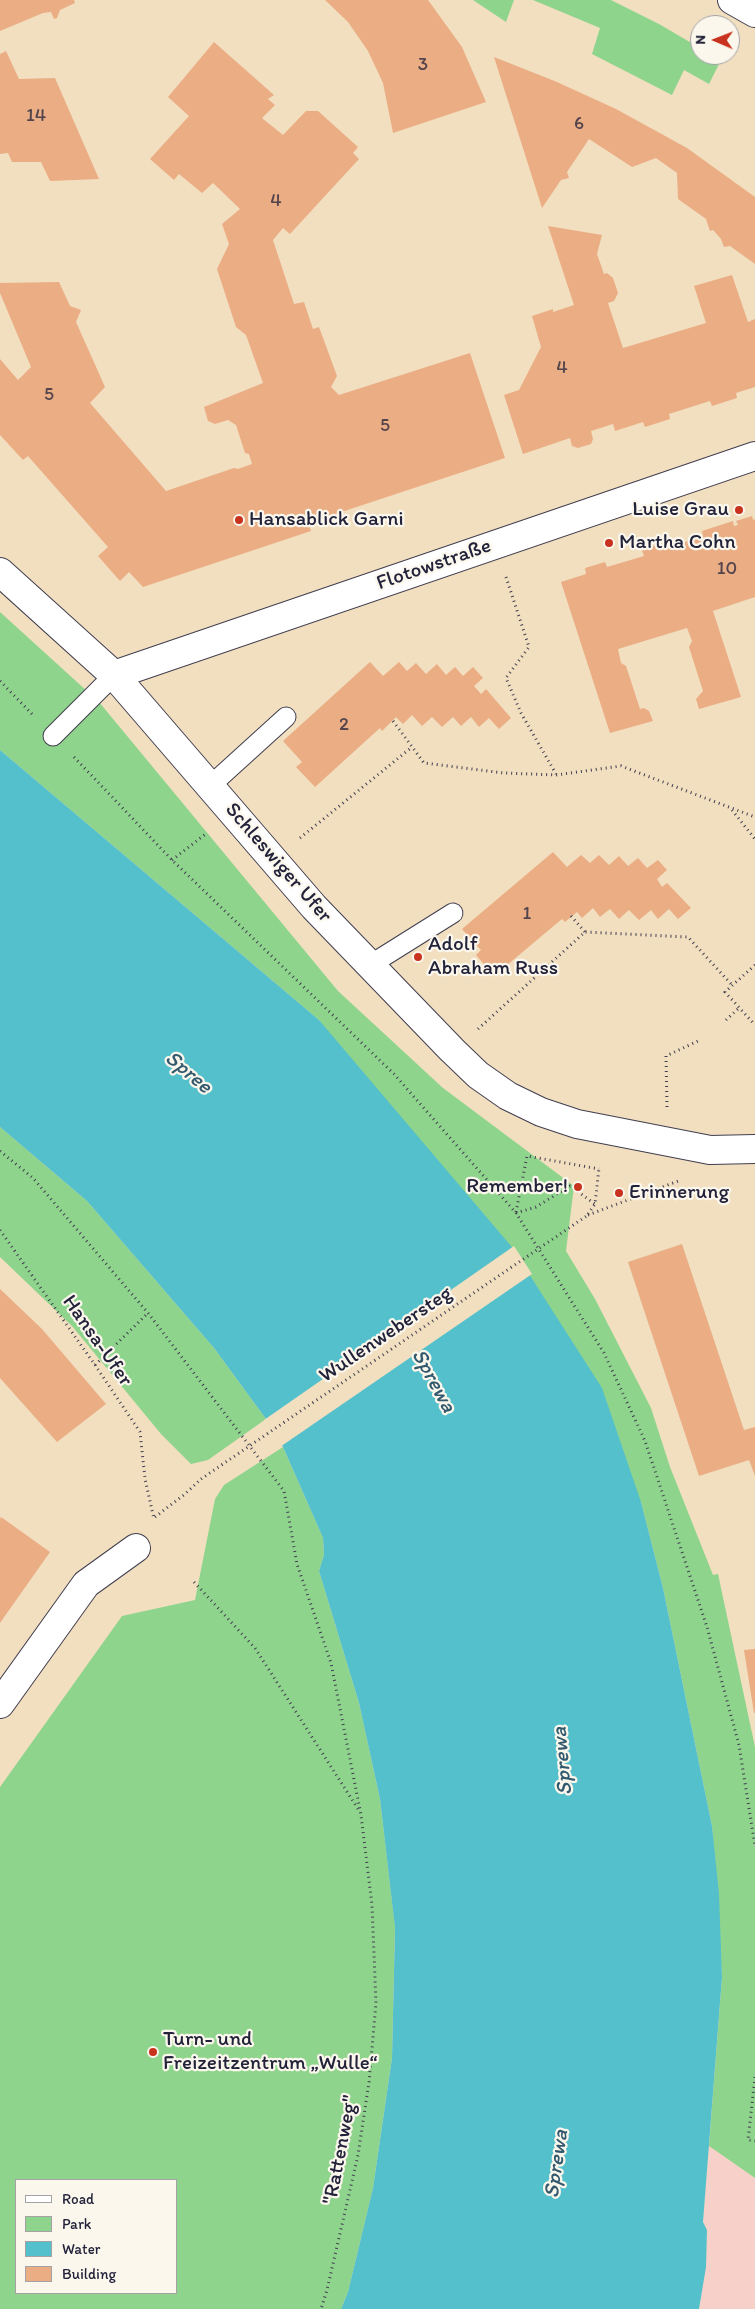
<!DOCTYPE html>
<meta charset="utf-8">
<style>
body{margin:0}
#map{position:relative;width:755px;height:2309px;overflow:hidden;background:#f1dfc0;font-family:Itim,sans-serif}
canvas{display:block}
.legend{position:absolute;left:15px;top:2179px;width:162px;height:115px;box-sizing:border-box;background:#fbf7ec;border:1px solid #a4a2a5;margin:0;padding:6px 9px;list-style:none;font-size:15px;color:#22223b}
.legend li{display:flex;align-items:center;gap:10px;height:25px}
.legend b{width:25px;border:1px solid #a4a2a5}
.north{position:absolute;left:690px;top:15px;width:50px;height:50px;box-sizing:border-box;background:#fbf7ec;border:1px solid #a4a2a5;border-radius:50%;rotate:271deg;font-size:14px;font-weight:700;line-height:20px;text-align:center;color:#22223b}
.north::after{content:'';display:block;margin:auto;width:18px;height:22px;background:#c8321e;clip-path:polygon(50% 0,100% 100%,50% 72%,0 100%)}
</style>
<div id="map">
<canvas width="755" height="2309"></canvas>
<ul class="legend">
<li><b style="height:6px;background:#fff"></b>Road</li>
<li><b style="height:14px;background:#8fd48d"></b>Park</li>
<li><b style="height:14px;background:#53c0cc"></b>Water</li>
<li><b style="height:14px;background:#ebad84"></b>Building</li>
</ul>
<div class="north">N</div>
</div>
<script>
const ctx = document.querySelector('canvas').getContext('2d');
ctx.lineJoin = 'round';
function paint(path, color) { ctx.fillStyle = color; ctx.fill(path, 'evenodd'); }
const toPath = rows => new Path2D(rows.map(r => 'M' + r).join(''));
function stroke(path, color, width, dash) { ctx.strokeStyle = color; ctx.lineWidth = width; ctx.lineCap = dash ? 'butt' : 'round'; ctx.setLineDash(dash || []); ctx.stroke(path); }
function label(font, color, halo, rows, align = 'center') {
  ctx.font = font + ' Itim,sans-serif'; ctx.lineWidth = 4.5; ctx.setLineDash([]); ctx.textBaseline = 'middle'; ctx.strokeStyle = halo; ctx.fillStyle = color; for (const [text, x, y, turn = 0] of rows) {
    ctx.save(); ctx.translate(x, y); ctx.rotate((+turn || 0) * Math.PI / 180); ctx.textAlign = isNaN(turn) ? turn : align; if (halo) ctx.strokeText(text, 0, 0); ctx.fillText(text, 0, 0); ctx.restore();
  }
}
const built = toPath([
 [709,2146,755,2178,755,2309,700,2309,707,2230,703,2222]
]);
const green = toPath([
 [473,0,514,0,506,22],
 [533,0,611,0,659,24,700,48,700,55,712,55,721,60,709,84,684,70,672,95,592,54,600,28],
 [0,612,99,702,338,991,443,1088,574,1186,566,1251,595,1299,651,1408,670,1467,713,1575,718,1574,755,1747,755,2178,709,2146,722,1977,712,1826,663,1588,641,1502,319,1020,0,750],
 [0,1127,87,1201,214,1348,266,1419,208,1460,191,1464,161,1434,72,1326,0,1257],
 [283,1447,323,1538,324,1555,319,1571,359,1703,380,1799,395,1927,392,2058,373,2188,348,2292,341,2309,0,2309,0,1787,122,1616,195,1600,215,1499,224,1485],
 [16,2180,176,2180,176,2293,16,2293]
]);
const water = toPath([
 [0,750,319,1020,511,1246,602,1388,641,1502,663,1588,712,1826,719,1894,722,1977,703,2222,707,2230,706,2267,699,2309,341,2309,348,2292,373,2188,392,2058,395,1928,380,1799,359,1703,319,1571,324,1555,323,1538,283,1447,266,1419,214,1348,87,1201,0,1127]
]);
const pier = toPath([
 [514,1246,532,1274,280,1447,264,1420]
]);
const building = toPath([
 [0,0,74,0,75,3,60,10,57,18,54,19,51,12,43,13,0,31],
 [325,0,428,0,462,47,486,102,393,133,383,83,368,51,348,22],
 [214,42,274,95,268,99,275,105,262,118,283,135,306,111,318,111,358,147,353,153,359,159,290,234,283,228,273,240,294,304,304,302,313,329,319,327,337,376,331,387,339,395,470,353,505,458,308,523,311,531,143,587,129,572,120,581,98,556,108,547,28,456,23,460,0,435,0,359,18,380,31,367,0,293,0,283,59,282,70,306,81,310,76,322,105,387,90,403,166,491,234,468,238,469,252,464,249,454,245,453,236,425,228,420,215,424,208,421,204,407,263,383,246,335,236,327,217,269,229,244,222,224,240,209,213,183,202,193,179,174,174,180,150,159,189,116,168,97],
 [6,51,19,79,55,78,99,179,50,181,41,162,12,162,8,153,0,154,0,54],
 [494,57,557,82,616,109,687,148,755,197,755,264,730,246,724,247,721,239,713,230,710,231,706,219,678,199,677,173,656,158,632,167,589,139,567,172,569,178,561,180,542,208],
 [548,226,602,235,597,254,604,274,607,273,613,278,618,293,614,301,608,303,623,348,706,323,694,286,732,275,748,322,755,319,755,387,736,393,737,398,712,406,710,401,669,414,670,419,645,427,643,422,615,431,613,424,591,431,593,439,591,444,578,448,572,446,570,438,523,454,504,395,519,390,541,347,532,316,553,309,553,312,574,305],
 [752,516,753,520,755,519,755,597,713,611,741,697,699,709,696,699,703,691,689,647,692,641,687,628,618,649,621,663,626,666,640,709,644,708,649,711,653,721,610,733,561,582,586,574,585,568,605,562,607,567,644,556,642,550,664,542,666,548,703,536,702,531,733,521,734,526,738,525,736,521],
 [370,662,383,676,399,662,407,671,416,663,426,674,437,664,446,675,455,667,463,676,473,667,483,678,474,686,481,694,486,689,511,718,499,729,489,718,479,727,471,717,461,726,453,717,442,727,432,717,422,726,412,715,403,724,396,717,382,731,380,728,315,787,296,767,302,762,283,741],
 [553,852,567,867,581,855,590,863,599,855,609,865,619,856,628,866,638,858,647,868,658,860,667,870,657,879,662,887,667,883,691,908,678,919,669,909,658,919,651,910,639,920,629,910,619,919,610,909,600,917,593,908,582,918,577,912,565,922,562,919,494,976,476,955,481,950,462,929],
 [682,1244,744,1430,755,1427,755,1476,749,1460,699,1476,628,1262],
 [0,1289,42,1329,106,1404,57,1442,0,1378],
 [1,1517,50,1552,0,1623,0,1519],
 [755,1649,755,1713,754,1713,744,1650]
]);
const path = toPath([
 [506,577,529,647,506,678,521,713,556,774],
 [0,681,33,715],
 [393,721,424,763,504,773,556,775,621,766,755,817],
 [74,757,172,860,394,1074,516,1213,604,1353,645,1441,707,1627,739,1745,755,1846],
 [732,810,755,839],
 [300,838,412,747],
 [172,860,207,833],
 [571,916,585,932],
 [755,965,725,992,755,1025],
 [726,1020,739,1008],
 [478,1029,585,932,688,937,732,985],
 [667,1107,666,1056,700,1040],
 [0,1151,33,1178,148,1313,284,1491,297,1564,331,1663,361,1815,372,1905,376,2003,369,2082,358,2155,327,2290,321,2309],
 [516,1212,527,1156,599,1169],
 [516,1213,536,1207,570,1186,595,1204],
 [588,1214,595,1204,599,1168],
 [588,1215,681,1180],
 [0,1230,95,1365,140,1432,145,1479,154,1519],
 [95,1365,148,1313],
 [155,1517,185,1494,201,1479],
 [194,1582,255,1648,360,1812],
 [755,2077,748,2140,755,2141]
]);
const service = toPath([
 [53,736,114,675],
 [210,786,286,717],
 [370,965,453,913]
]);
const minor = toPath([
 [0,572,114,675,314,907,452,1050,478,1075,508,1096,541,1112,577,1124,710,1150,755,1149],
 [114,675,755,456],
 [0,1704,86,1584,136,1548]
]);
const tertiary = toPath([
 [732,0,755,13]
]);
const pathBridge = toPath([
 [201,1479,588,1215]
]);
const markers = [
 [739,510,5,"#c8321e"],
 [239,520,5,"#c8321e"],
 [609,543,5,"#c8321e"],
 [418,957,5,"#c8321e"],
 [578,1187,5,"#c8321e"],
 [619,1193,5,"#c8321e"],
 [153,2052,5,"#c8321e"]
];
const numberNames = [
 ["3",423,65],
 ["14",36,116],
 ["6",579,124],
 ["4",276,201],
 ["4",562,368],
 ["5",49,395],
 ["5",385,426],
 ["10",727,569],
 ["2",344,725],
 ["1",527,914]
];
const poiNames = [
 ["Luise Grau",729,510,"right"],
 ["Hansablick Garni",249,520],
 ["Martha Cohn",619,543],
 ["Adolf",428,945],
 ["Abraham Russ",428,969],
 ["Remember!",568,1187,"right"],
 ["Erinnerung",629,1193],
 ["Turn- und",163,2040],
 ["Freizeitzentrum „Wulle“",163,2064]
];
const streetNames = [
 ["Flotowstraße",434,565,-19],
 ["Schleswiger Ufer",278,863,49],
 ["Wullenwebersteg",386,1335,-34],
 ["Hansa-Ufer",97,1341,55],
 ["\"Rattenweg\"",341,2150,-79]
];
const waterNames = [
 ["Spree",188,1073,40],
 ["Sprewa",433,1381,61],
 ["Sprewa",563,1761,-95],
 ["Sprewa",557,2164,-82]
];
paint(built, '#f7d0c9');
paint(green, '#8fd48d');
paint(water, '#53c0cc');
paint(pier, '#f1dfc0');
paint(building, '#ebad84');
stroke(service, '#413e4f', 21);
stroke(minor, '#413e4f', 30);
stroke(tertiary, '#413e4f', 30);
stroke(path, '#413e4f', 3, [1, 4]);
stroke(service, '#fff', 19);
stroke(minor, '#fff', 28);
stroke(tertiary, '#fff', 28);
stroke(pathBridge, '#413e4f', 3, [1, 4]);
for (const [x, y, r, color] of markers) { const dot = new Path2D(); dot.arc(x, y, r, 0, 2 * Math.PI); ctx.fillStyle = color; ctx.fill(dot); stroke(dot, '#fbf7ec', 2); }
label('19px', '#54454d', null, numberNames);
label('21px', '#22223b', '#fbf7ec', poiNames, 'left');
label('21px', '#22223b', '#fbf7ec', streetNames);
label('italic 22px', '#33596e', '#fbf7ec', waterNames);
</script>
